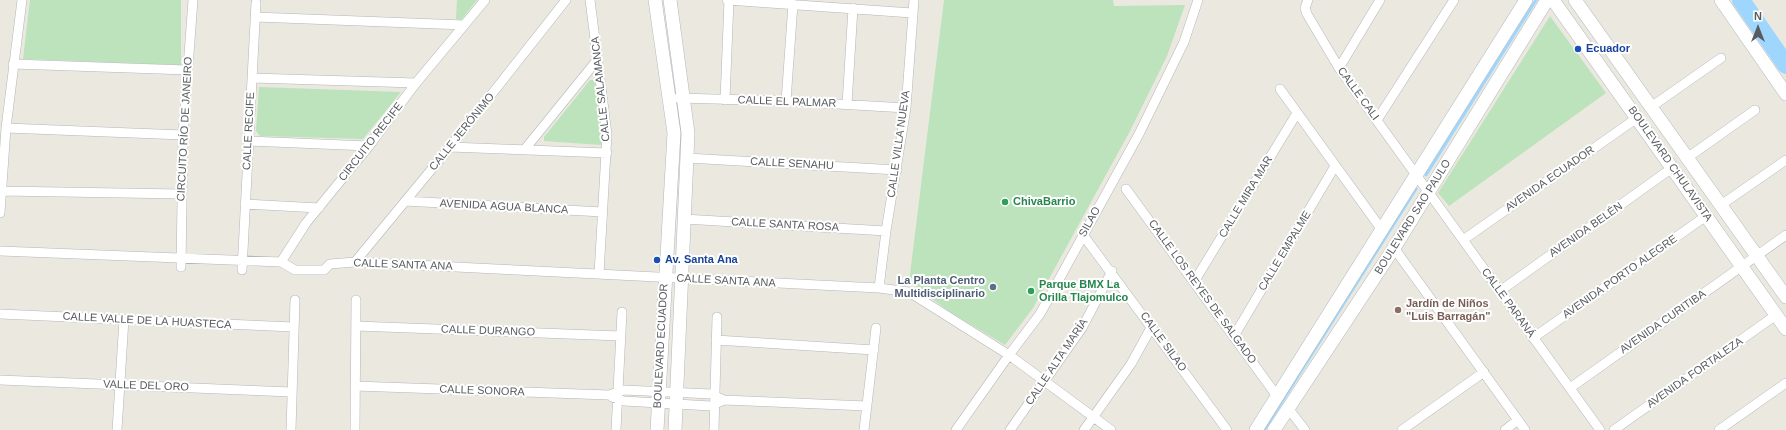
<!DOCTYPE html>
<meta charset="utf-8">
<style>
body{margin:0}
#map{position:relative;width:1786px;height:430px;overflow:hidden;background:#ebe8df;font-family:Helvetica,sans-serif}
canvas{display:block}
.north{position:absolute;left:1738px;top:8px;width:40px;height:40px;-webkit-text-stroke:3px #fff;paint-order:stroke;rotate:0deg;font-size:11px;font-weight:700;line-height:16px;text-align:center;color:#585c60}
.north::after{content:'';display:block;margin:auto;width:14px;height:18px;background:#585c60;clip-path:polygon(50% 0,100% 100%,50% 72%,0 100%)}
</style>
<div id="map">
<canvas width="1786" height="430"></canvas>
<div class="north">N</div>
</div>
<script>
const ctx = document.querySelector('canvas').getContext('2d');
ctx.lineJoin = 'round';
function paint(path, color) { ctx.fillStyle = color; ctx.fill(path, 'evenodd'); }
const toPath = rows => new Path2D(rows.map(r => 'M' + r).join(''));
function stroke(path, color, width, dash) { ctx.strokeStyle = color; ctx.lineWidth = width; ctx.lineCap = dash ? 'butt' : 'round'; ctx.setLineDash(dash || []); ctx.stroke(path); }
function label(font, color, halo, rows, align = 'center') {
  ctx.font = font + ' Helvetica,sans-serif'; ctx.lineWidth = 4; ctx.setLineDash([]); ctx.textBaseline = 'middle'; ctx.strokeStyle = halo; ctx.fillStyle = color; for (const [text, x, y, turn = 0] of rows) {
    ctx.save(); ctx.translate(x, y); ctx.rotate((+turn || 0) * Math.PI / 180); ctx.textAlign = isNaN(turn) ? turn : align; if (halo) ctx.strokeText(text, 0, 0); ctx.fillText(text, 0, 0); ctx.restore();
  }
}
const green = toPath([
 [30,0,181,0,181,65,23,59],
 [457,0,477,0,461,20,456,19],
 [944,0,1113,0,1114,6,1185,5,1167,56,1130,131,1033,308,1005,345,950,312,909,282],
 [1550,16,1606,93,1449,206,1438,193],
 [590,80,594,80,595,83,602,132,601,145,544,141,544,137],
 [259,87,401,92,363,139,260,136,256,131]
]);
const stream = toPath([
 [1426,175,1536,0],
 [1264,430,1416,189]
]);
const river = toPath([
 [1741,0,1786,65]
]);
const street = toPath([
 [590,0,607,134,599,274],
 [727,0,912,13],
 [1308,0,1305,8,1307,14,1339,68,1600,430],
 [255,17,464,25],
 [13,64,187,70],
 [1339,68,1380,0],
 [252,78,416,83],
 [1280,89,1382,230],
 [678,98,786,101,906,108],
 [725,100,729,0],
 [786,101,793,4],
 [847,104,853,8],
 [1651,107,1721,58],
 [1377,120,1454,0],
 [6,128,183,135],
 [248,141,369,146],
 [450,147,607,153],
 [525,149,598,59],
 [687,158,897,170],
 [1687,158,1755,110],
 [1126,189,1277,396],
 [2,191,181,194],
 [405,201,602,212],
 [245,204,319,208],
 [1721,205,1786,160],
 [0,213,6,128,22,0],
 [684,219,886,231],
 [1083,235,1227,430],
 [1463,240,1637,118],
 [1394,248,1525,430],
 [0,251,281,262,295,270,324,270,330,264,355,262,879,288,909,292,1009,355,1111,430],
 [281,262,306,223,369,146,416,83,485,0],
 [355,262,450,147,566,0],
 [181,267,183,135,193,0],
 [242,270,256,3],
 [1194,282,1297,113],
 [879,288,886,231,906,108,914,0],
 [1500,291,1672,168],
 [0,314,293,327],
 [356,326,620,336],
 [1234,336,1335,166],
 [1533,338,1706,216],
 [716,340,874,350],
 [0,380,291,392],
 [355,386,609,395,624,390,711,394,724,400,867,406],
 [1570,388,1786,235],
 [612,397,624,401,711,406,724,400],
 [1288,408,1305,430],
 [117,430,124,319],
 [291,430,295,300],
 [355,430,356,300],
 [616,430,622,312],
 [714,430,717,317],
 [864,430,876,328],
 [956,430,1009,355,1040,314,1139,134,1184,42,1198,0],
 [1010,430,1082,328,1112,271],
 [1084,430,1131,364,1152,326],
 [1402,430,1484,372],
 [1505,430,1518,420],
 [1614,430,1776,315],
 [1719,430,1786,383]
]);
const secondary = toPath([
 [655,0,674,133,657,430],
 [670,0,688,133,675,430],
 [1553,0,1786,329],
 [1575,0,1786,297],
 [1721,0,1786,94],
 [1256,430,1526,0],
 [1274,430,1394,248,1547,0]
]);
const markers = [
 [1578,49,4,"#1a4fb4"],
 [1005,202,4,"#2e9e5b"],
 [657,260,4,"#1a4fb4"],
 [993,287,4,"#5c6f8a"],
 [1031,291,4,"#2e9e5b"],
 [1398,310,4,"#8d6e63"]
];
const transitNames = [
 ["Ecuador",1586,49],
 ["Av. Santa Ana",665,260]
];
const streetNames = [
 ["CALLE SALAMANCA",601,89,-96],
 ["CALLE CALI",1358,94,54],
 ["CALLE EL PALMAR",787,102,2],
 ["CIRCUITO RÍO DE JANEIRO",185,129,-87],
 ["CALLE RECIFE",249,131,-87],
 ["CALLE JERÓNIMO",462,132,-51],
 ["CIRCUITO RECIFE",371,142,-52],
 ["CALLE VILLA NUEVA",899,144,-82],
 ["CALLE SENAHU",792,164,3],
 ["BOULEVARD CHULAVISTA",1670,164,55],
 ["AVENIDA ECUADOR",1550,179,-35],
 ["CALLE MIRA MAR",1246,197,-59],
 ["AVENIDA AGUA BLANCA",504,207,3],
 ["BOULEVARD SAO PAULO",1413,217,-58],
 ["SILAO",1090,222,-61],
 ["CALLE SANTA ROSA",785,225,3],
 ["AVENIDA BELÉN",1586,230,-35],
 ["CALLE EMPALME",1285,251,-59],
 ["CALLE SANTA ANA",403,265,2],
 ["AVENIDA PORTO ALEGRE",1620,277,-35],
 ["CALLE SANTA ANA",726,281,3],
 ["CALLE LOS REYES DE SALGADO",1202,292,54],
 ["CALLE PARANÁ",1508,303,54],
 ["CALLE VALLE DE LA HUASTECA",147,321,3],
 ["AVENIDA CURITIBA",1663,322,-35],
 ["CALLE DURANGO",488,331,2],
 ["CALLE SILAO",1163,342,54],
 ["BOULEVARD ECUADOR",661,346,-87],
 ["CALLE ALTA MARÍA",1057,362,-56],
 ["AVENIDA FORTALEZA",1695,373,-35],
 ["VALLE DEL ORO",146,386,2],
 ["CALLE SONORA",482,391,2]
];
const leisureNames = [
 ["ChivaBarrio",1013,202],
 ["Parque BMX La",1039,285],
 ["Orilla Tlajomulco",1039,298]
];
const serviceNames = [
 ["La Planta Centro",985,281],
 ["Multidisciplinario",985,294]
];
const educationNames = [
 ["Jardín de Niños",1406,304],
 ["\"Luis Barragán\"",1406,317]
];
paint(green, '#bce3bb');
stroke(stream, '#9ed6fd', 3);
stroke(river, '#9ed6fd', 18);
stroke(street, '#b2b6ba', 10);
stroke(secondary, '#b3b7bc', 14);
stroke(street, '#fff', 9);
stroke(secondary, '#fff', 13);
for (const [x, y, r, color] of markers) { const dot = new Path2D(); dot.arc(x, y, r, 0, 2 * Math.PI); ctx.fillStyle = color; ctx.fill(dot); stroke(dot, '#fff', 1.5); }
label('bold 11px', '#164399', '#fff', transitNames, 'left');
label('11px', '#585c60', '#fff', streetNames);
label('bold 11px', '#27864d', '#fff', leisureNames, 'left');
label('bold 11px', '#4e5e75', '#fff', serviceNames, 'right');
label('bold 11px', '#785e54', '#fff', educationNames, 'left');
</script>
